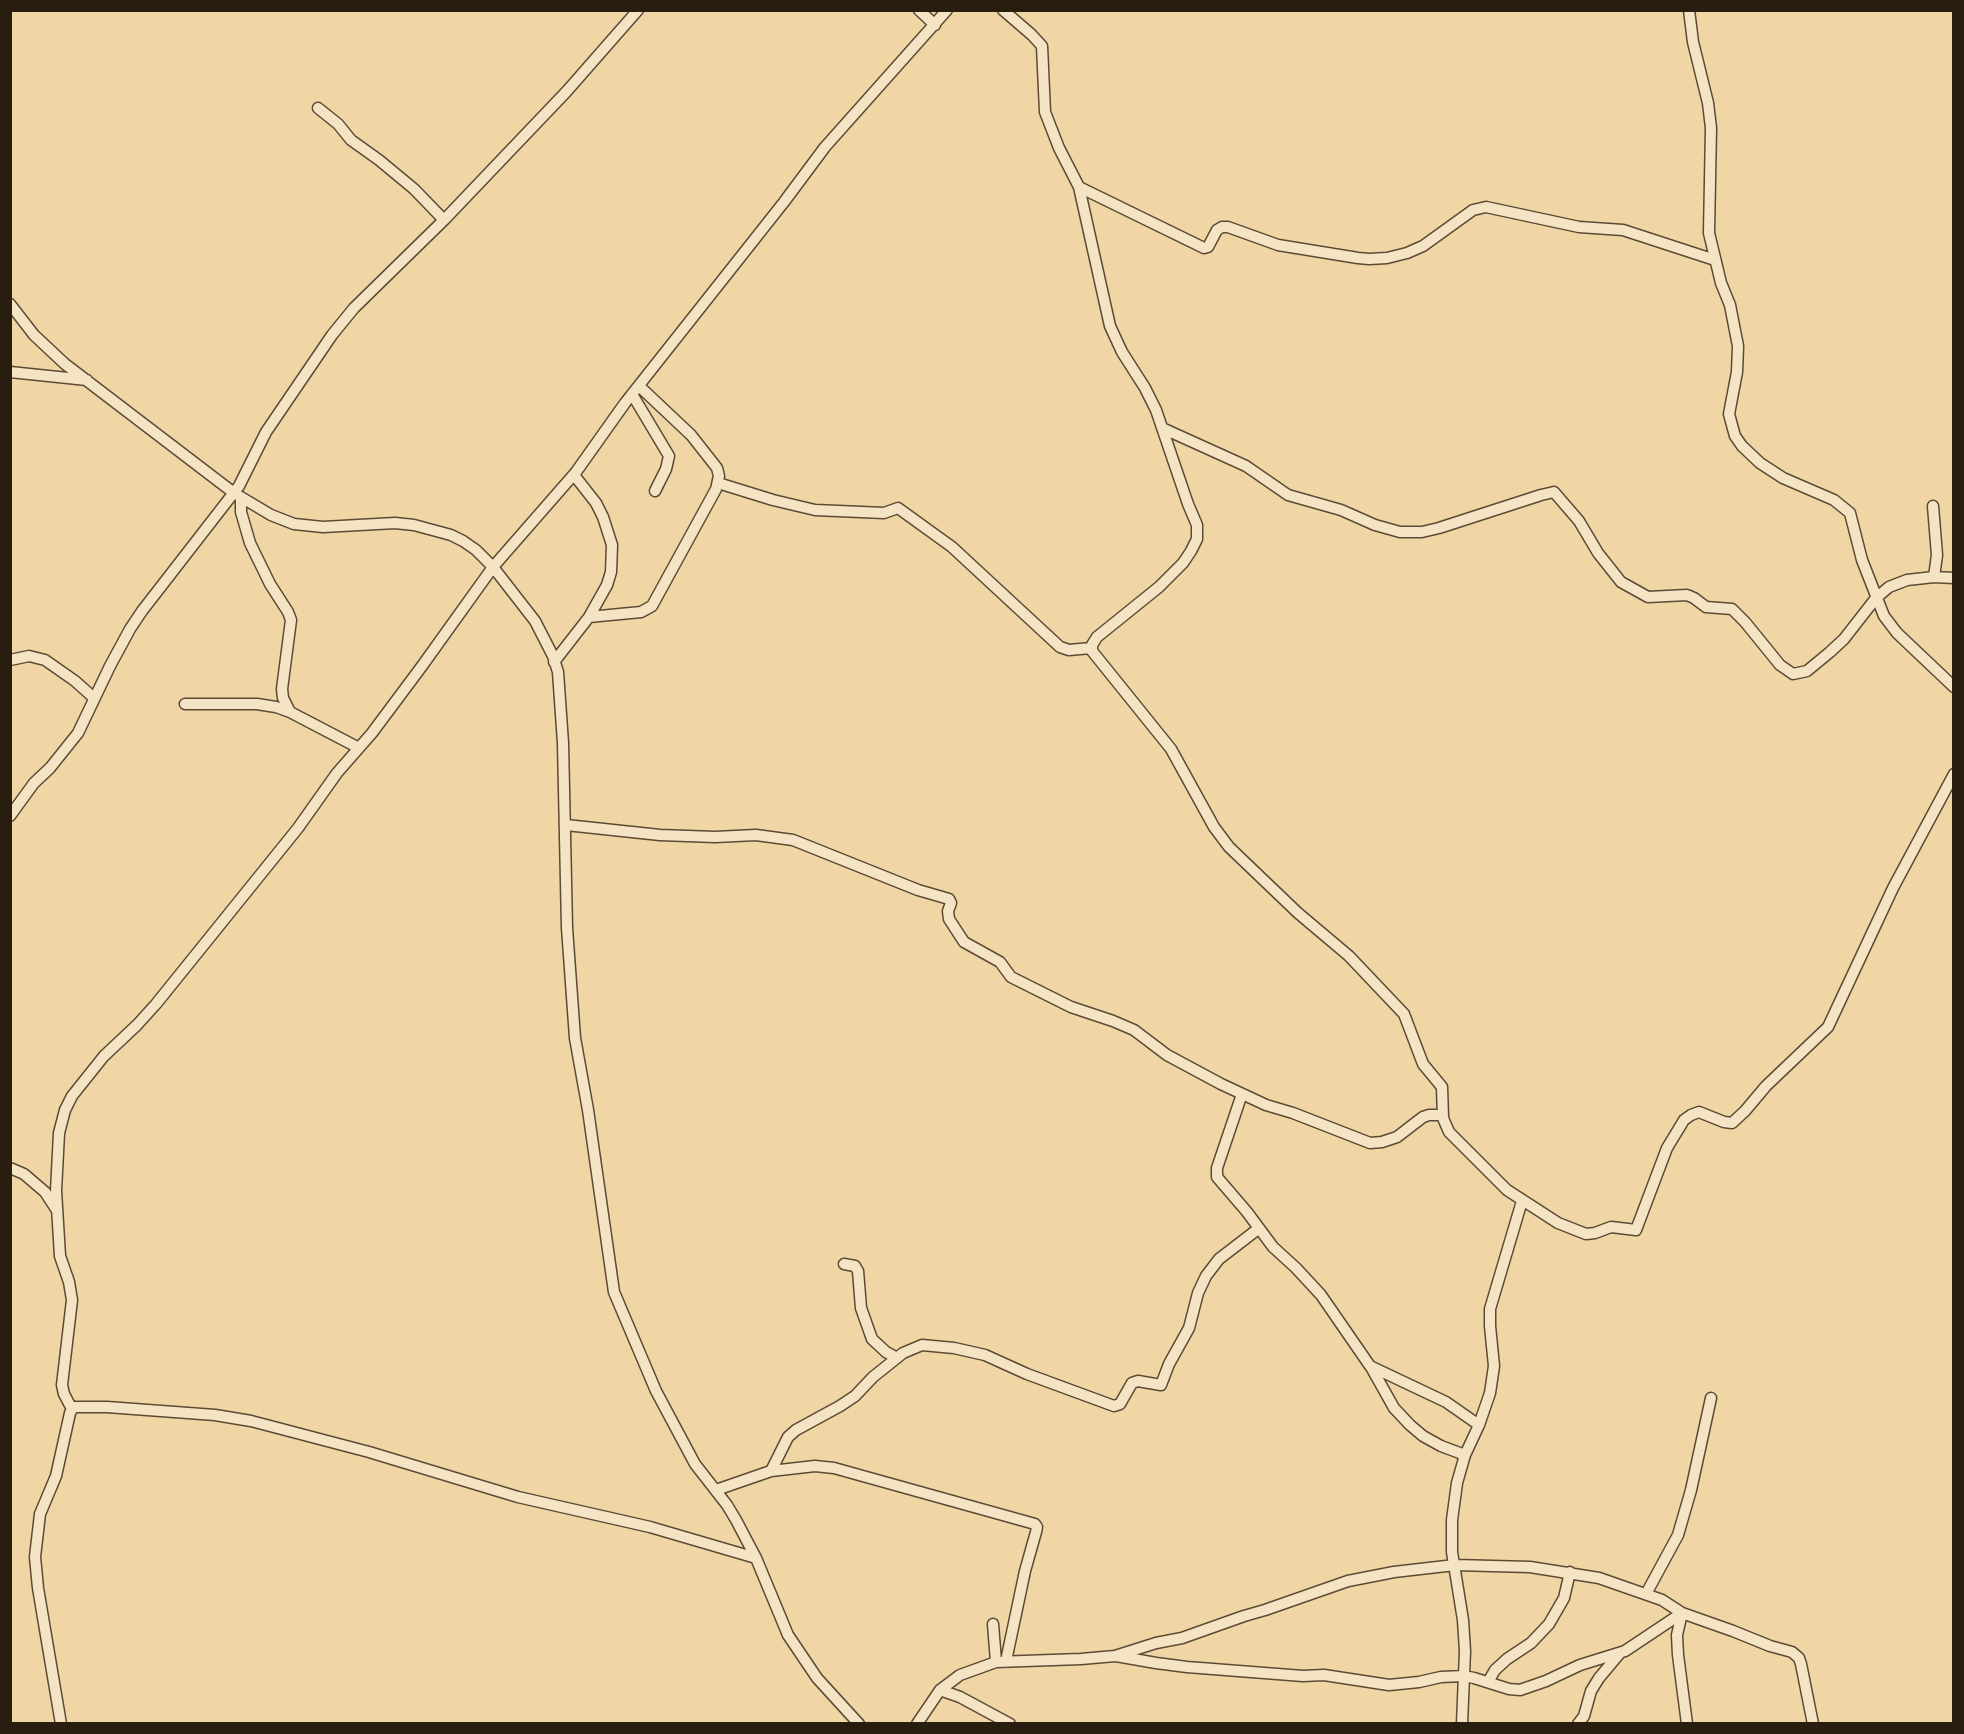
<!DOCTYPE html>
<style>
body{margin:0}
#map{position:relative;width:1964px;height:1734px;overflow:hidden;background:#f0d5a5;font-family:"IM FELL Great Primer",serif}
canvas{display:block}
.frame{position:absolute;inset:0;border:12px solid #291d10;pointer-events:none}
</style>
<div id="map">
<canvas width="1964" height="1734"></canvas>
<div class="frame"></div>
</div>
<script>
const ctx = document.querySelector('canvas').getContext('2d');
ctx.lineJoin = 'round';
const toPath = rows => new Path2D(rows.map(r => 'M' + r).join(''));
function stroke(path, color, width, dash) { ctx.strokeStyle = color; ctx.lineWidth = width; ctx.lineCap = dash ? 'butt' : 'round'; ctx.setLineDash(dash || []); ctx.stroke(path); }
const minor = toPath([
 [919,10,935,25],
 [1003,10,1032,35,1042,46,1045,112,1059,148,1079,187,1110,326,1122,352,1145,388,1156,410,1188,504,1197,525,1197,539,1191,551,1183,563,1159,587,1097,637,1092,645,1092,651,1171,749,1214,827,1229,847,1298,913,1349,956,1404,1014,1423,1064,1442,1087,1443,1118,1449,1132,1507,1190,1558,1223,1586,1234,1595,1233,1611,1227,1636,1230,1667,1148,1684,1120,1691,1115,1699,1112,1724,1122,1732,1123,1745,1111,1766,1086,1828,1027,1893,888,1954,774],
 [1689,10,1693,42,1708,103,1711,128,1709,233,1721,283,1730,305,1738,346,1737,372,1729,414,1735,436,1742,446,1760,463,1783,478,1834,500,1850,513,1862,560,1884,616,1897,633,1954,687],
 [318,108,338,124,351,140,379,160,414,189,444,220],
 [1079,187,1204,248,1208,247,1217,230,1222,227,1228,227,1278,245,1358,258,1369,259,1387,258,1407,253,1423,246,1473,210,1486,207,1579,227,1623,230,1715,260],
 [10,304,34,335,65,364,234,493,271,515,294,524,323,527,395,523,414,525,451,535,463,541,476,550,493,567,535,621,553,656,558,672,563,743,567,928,575,1038,588,1110,614,1292,656,1391,695,1464,727,1505,736,1520,756,1558,788,1635,817,1678,859,1724],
 [10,372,87,380],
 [632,394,669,456,666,469,655,491],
 [1162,428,1246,466,1288,495,1341,510,1375,525,1400,532,1422,532,1439,528,1541,495,1554,492,1579,521,1598,553,1621,582,1648,597,1687,595,1694,598,1706,607,1732,609,1745,622,1780,665,1793,674,1807,671,1830,652,1844,639,1876,598,1889,587,1907,580,1934,577,1954,578],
 [718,483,773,500,815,510,884,513,898,508,952,547,1060,647,1069,650,1091,648],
 [241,497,241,512,250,543,270,584,288,612,291,620,282,689,283,698,290,712],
 [1933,506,1937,555,1934,577],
 [589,617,641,612,652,606,716,489,719,476,717,468,691,435,639,386],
 [10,660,29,656,45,660,75,681,94,698],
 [554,662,589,617,607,585,611,572,612,545,603,517,596,503,574,475],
 [185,704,257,704,276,707,290,712,359,748],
 [10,816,34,783,50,768,78,733,110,666,130,629,142,611,239,486,266,432,332,335,354,308,444,220,567,91,638,10],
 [566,825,660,835,715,837,756,835,793,840,918,890,949,899,951,903,948,911,949,919,964,942,1000,962,1011,977,1071,1007,1113,1021,1134,1030,1167,1055,1221,1084,1266,1105,1293,1113,1370,1143,1382,1142,1397,1137,1423,1117,1429,1115,1443,1115],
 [1242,1094,1217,1168,1217,1177,1247,1212,1273,1247,1296,1268,1321,1295,1370,1366,1446,1402,1479,1425],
 [10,1168,24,1174,45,1192,56,1209],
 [844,1264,855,1266,858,1271,861,1308,872,1339,886,1352,897,1358],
 [1371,1367,1394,1408,1410,1425,1423,1436,1441,1446,1465,1455],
 [72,1409,64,1394,62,1385,72,1300,69,1282,60,1256,56,1191,59,1133,65,1110,72,1096,104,1056,137,1025,156,1004,298,828,337,773,372,733,422,666,493,567,576,472,625,403,784,202,825,147,947,10],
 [771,1471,788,1437,796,1430,840,1406,855,1396,873,1377,903,1353,922,1345,954,1348,985,1355,1027,1374,1114,1406,1120,1404,1132,1383,1138,1381,1161,1385,1169,1364,1189,1328,1198,1293,1206,1276,1219,1259,1258,1229],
 [716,1490,771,1471,815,1466,834,1468,1035,1524,1037,1527,1036,1532,1025,1571,1006,1661],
 [1646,1594,1678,1535,1691,1490,1711,1398],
 [1682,1613,1677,1635,1678,1655,1687,1724],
 [993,1624,996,1662],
 [1116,1656,1156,1663,1187,1667,1303,1676,1324,1675,1389,1685,1419,1682,1441,1677,1464,1676,1474,1678,1509,1689,1520,1690,1546,1681,1580,1665,1625,1651,1682,1613],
 [1488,1682,1495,1670,1507,1659,1531,1643,1549,1624,1564,1598,1570,1572],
 [940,1690,960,1697,1010,1724],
 [61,1724,38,1588,35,1557,40,1514,56,1476,70,1413,72,1409,75,1407,107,1407,215,1415,251,1421,369,1452,518,1497,650,1527,756,1558],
 [917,1724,940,1690,960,1675,996,1662,1081,1659,1115,1656,1156,1643,1182,1638,1244,1616,1265,1610,1348,1581,1394,1572,1455,1565,1530,1567,1599,1578,1662,1600,1682,1613,1733,1631,1770,1646,1792,1652,1799,1658,1801,1664,1813,1724],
 [1462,1724,1465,1651,1463,1620,1452,1552,1452,1520,1457,1483,1465,1455,1479,1425,1490,1393,1494,1366,1490,1326,1490,1309,1522,1201],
 [1578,1724,1584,1716,1591,1691,1599,1678,1620,1653]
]);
stroke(minor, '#5b4b35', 13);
stroke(minor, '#f5e4c4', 10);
</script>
